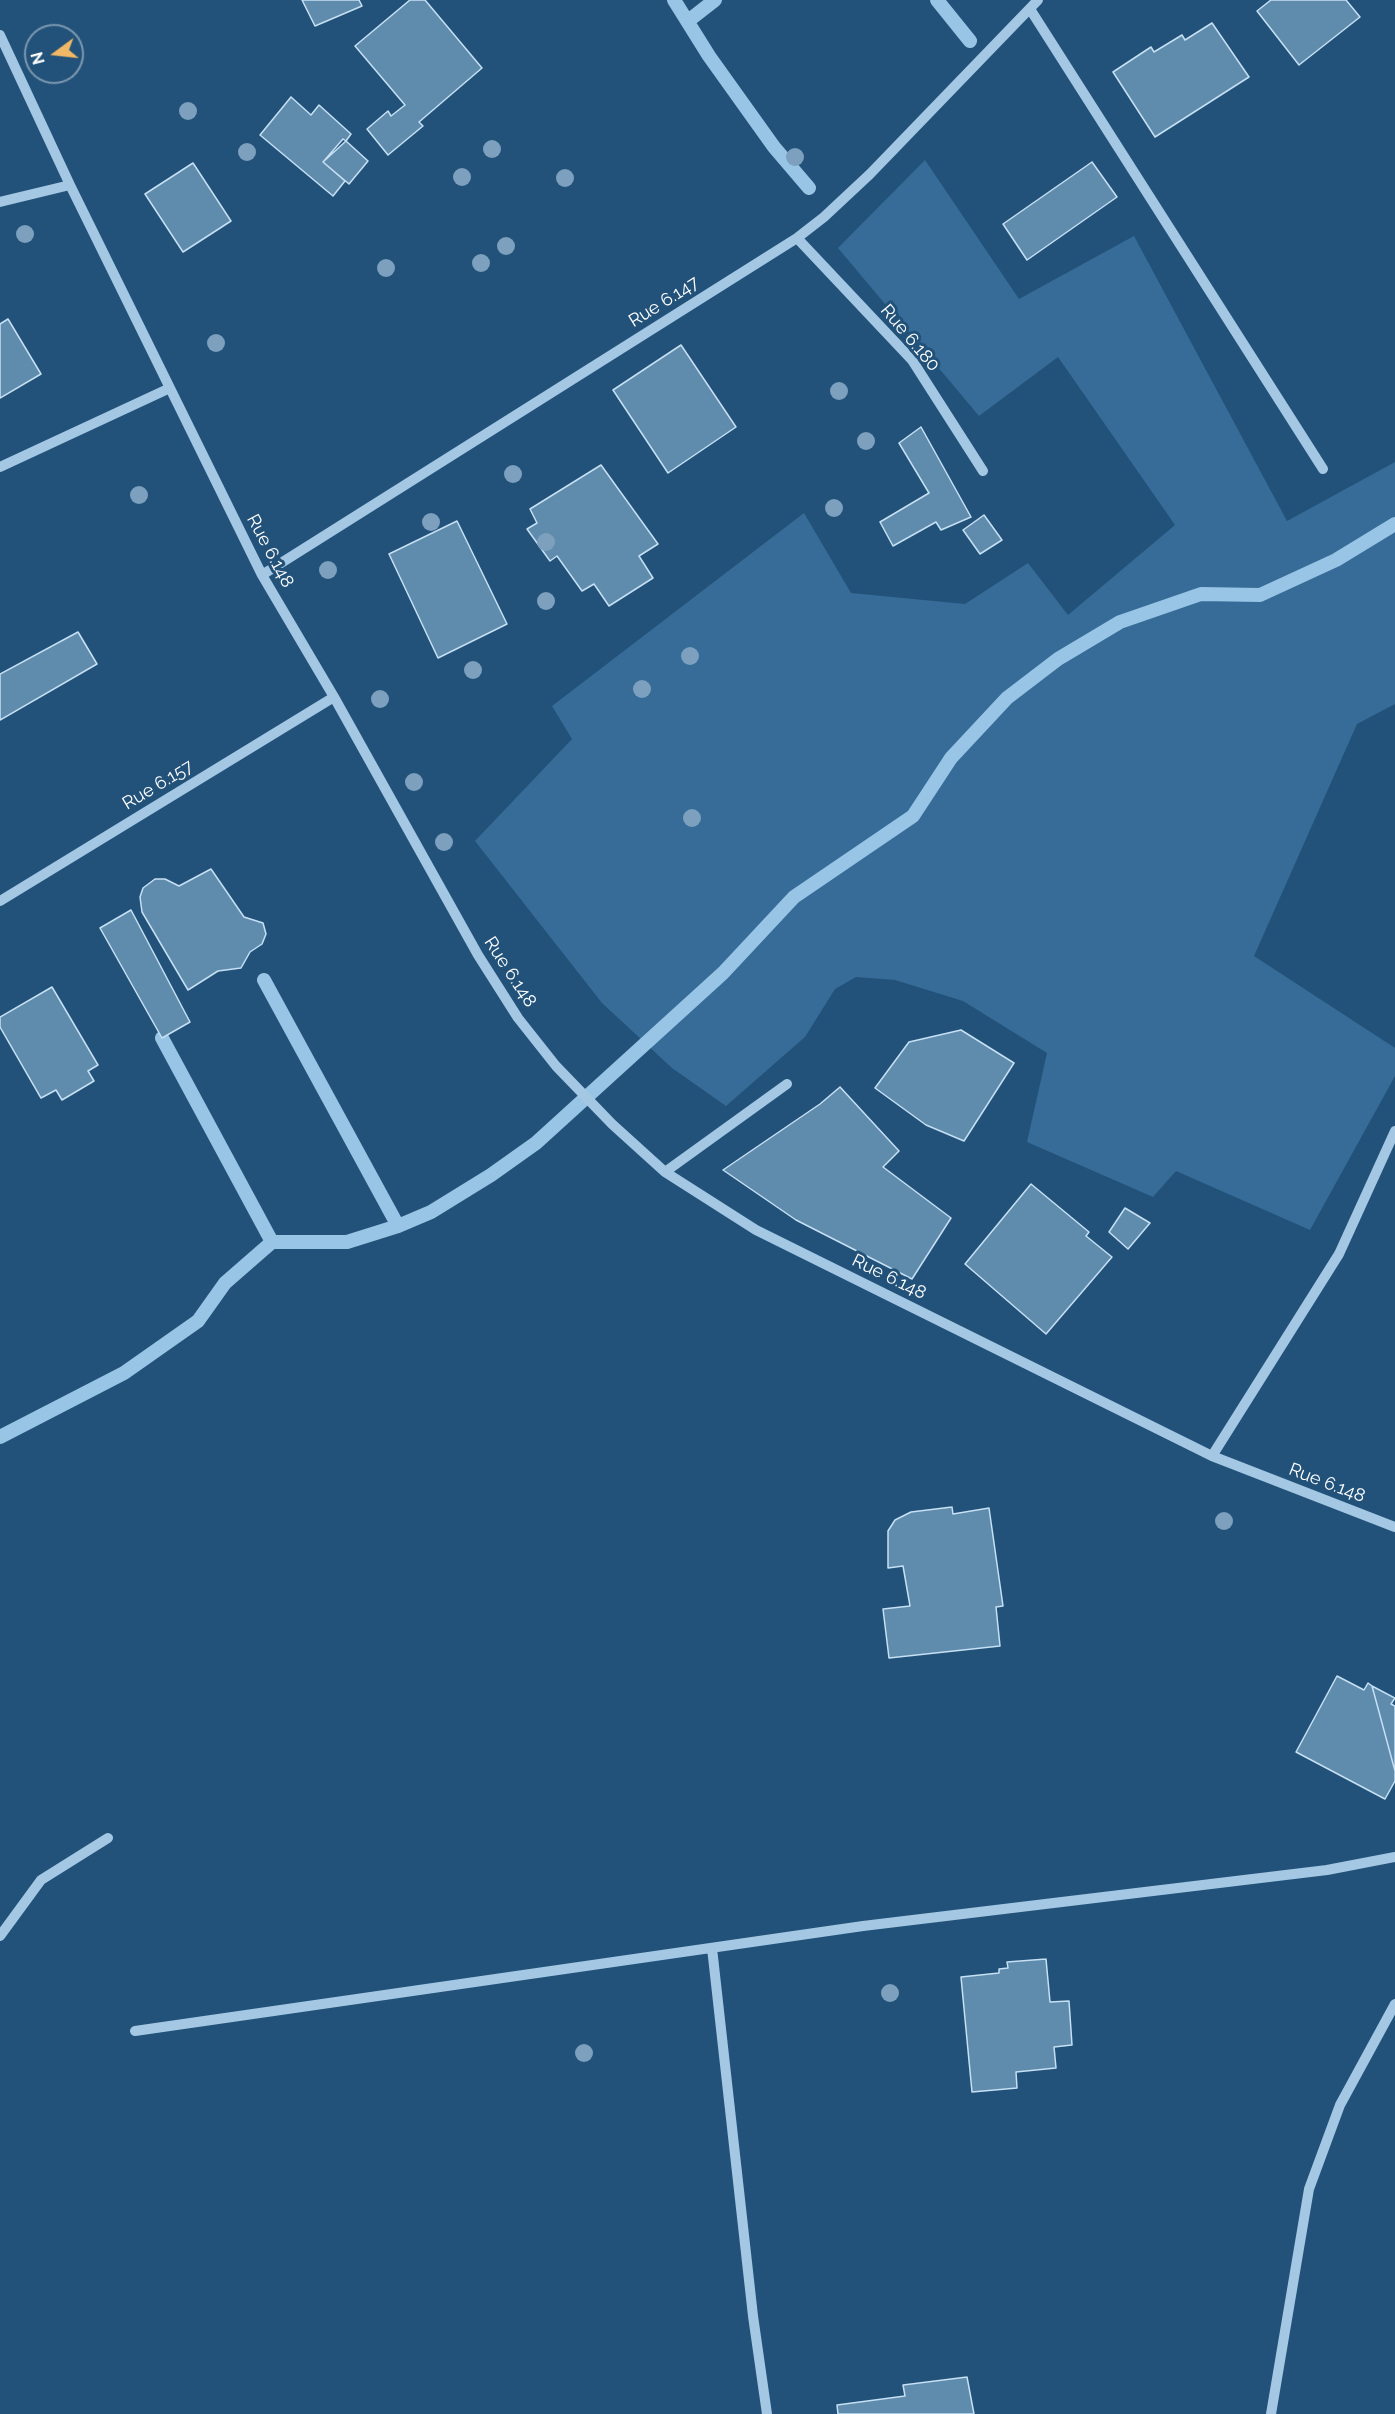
<!DOCTYPE html>
<style>
body{margin:0}
#map{position:relative;width:1395px;height:2414px;overflow:hidden;background:#225279;font-family:Raleway,sans-serif}
canvas{display:block}
.north{position:absolute;left:24px;top:24px;width:60px;height:60px;box-sizing:border-box;background:#225279;border:2px solid #7a97af;border-radius:50%;rotate:255deg;font-size:16px;font-weight:700;line-height:24px;text-align:center;color:#fff}
.north::after{content:'';display:block;margin:auto;width:21px;height:27px;background:#f0b866;clip-path:polygon(50% 0,100% 100%,50% 72%,0 100%)}
</style>
<div id="map">
<canvas width="1395" height="2414"></canvas>
<div class="north">N</div>
</div>
<script>
const ctx = document.querySelector('canvas').getContext('2d');
ctx.lineJoin = 'round';
function paint(path, color) { ctx.fillStyle = color; ctx.fill(path, 'evenodd'); }
const toPath = rows => new Path2D(rows.map(r => 'M' + r).join(''));
function stroke(path, color, width, dash) { ctx.strokeStyle = color; ctx.lineWidth = width; ctx.lineCap = dash ? 'butt' : 'round'; ctx.setLineDash(dash || []); ctx.stroke(path); }
function label(font, color, halo, rows, align = 'center') {
  ctx.font = font + ' Raleway,sans-serif'; ctx.lineWidth = 6; ctx.setLineDash([]); ctx.textBaseline = 'middle'; ctx.strokeStyle = halo; ctx.fillStyle = color; for (const [text, x, y, turn = 0] of rows) {
    ctx.save(); ctx.translate(x, y); ctx.rotate((+turn || 0) * Math.PI / 180); ctx.textAlign = isNaN(turn) ? turn : align; if (halo) ctx.strokeText(text, 0, 0); ctx.fillText(text, 0, 0); ctx.restore();
  }
}
const green = toPath([
 [925,160,1019,299,1134,236,1287,521,1395,462,1395,704,1357,724,1254,956,1395,1048,1395,1076,1310,1230,1176,1171,1153,1197,1027,1142,1047,1053,963,1001,895,980,856,977,835,989,805,1037,726,1106,672,1068,602,1003,475,841,572,739,552,706,804,513,851,593,965,604,1028,563,1068,615,1175,525,1058,357,979,416,838,248]
]);
const stream = toPath([
 [674,0,709,56,774,147,809,188],
 [937,0,970,41],
 [688,21,715,0],
 [264,980,398,1226],
 [162,1038,272,1242],
 [0,1437,124,1373,198,1321,225,1283,272,1242,347,1242,398,1226,431,1212,491,1175,536,1143,723,973,794,897,913,816,951,758,1007,698,1058,659,1120,622,1201,594,1260,595,1336,560,1395,524]
]);
const building = toPath([
 [302,0,359,0,362,6,315,26,302,0],
 [410,0,425,0,482,68,419,122,423,126,388,155,367,129,388,111,391,116,405,105,355,46,410,0],
 [1271,0,1346,0,1360,17,1299,65,1257,11,1271,0],
 [1212,23,1249,77,1155,137,1113,72,1151,47,1154,52,1182,35,1185,40,1212,23],
 [291,97,311,115,319,105,351,134,346,141,343,139,323,162,345,181,333,196,260,135,291,97],
 [346,141,368,161,349,184,323,162,346,141],
 [1092,162,1117,197,1027,260,1003,224,1092,162],
 [193,163,231,221,183,252,145,194,193,163],
 [8,319,41,374,0,398,0,324,8,319],
 [681,345,736,427,668,473,613,390,681,345],
 [921,427,971,517,941,530,936,522,893,546,880,522,929,493,899,443,921,427],
 [601,465,658,544,639,556,653,578,609,606,594,584,582,591,557,556,550,561,527,529,537,523,530,509,601,465],
 [984,515,1002,540,980,554,963,530,984,515],
 [457,521,507,624,438,658,389,554,457,521],
 [78,632,97,664,0,720,0,674,78,632],
 [211,869,244,917,263,923,266,934,262,944,250,952,241,968,218,971,188,990,142,912,140,897,143,888,155,879,165,879,179,886,211,869],
 [131,910,190,1022,162,1038,100,928,131,910],
 [52,987,98,1065,88,1071,94,1081,62,1100,56,1090,41,1098,0,1027,0,1017,52,987],
 [961,1030,1014,1063,964,1141,926,1125,875,1088,909,1042,961,1030],
 [840,1087,899,1151,883,1167,951,1218,912,1279,796,1220,723,1170,820,1104,840,1087],
 [1031,1184,1089,1232,1086,1236,1112,1257,1046,1334,965,1264,1031,1184],
 [1125,1208,1150,1223,1128,1249,1109,1232,1125,1208],
 [952,1507,953,1514,989,1508,1003,1606,996,1607,1000,1646,889,1658,883,1609,910,1606,903,1566,888,1568,888,1531,895,1520,911,1512,952,1507],
 [1337,1676,1364,1690,1368,1683,1372,1686,1395,1771,1395,1781,1385,1799,1296,1752,1337,1676],
 [1372,1686,1395,1698,1391,1704,1395,1706,1395,1771,1372,1686],
 [1046,1959,1050,2002,1069,2001,1072,2045,1054,2047,1056,2068,1016,2072,1017,2088,972,2092,961,1977,999,1973,999,1969,1008,1968,1007,1962,1046,1959],
 [967,2377,974,2414,838,2414,837,2405,905,2396,903,2385,967,2377]
]);
const minor = toPath([
 [1030,9,1323,469],
 [0,35,70,185,262,575,334,697,478,955,518,1018,556,1066,612,1124,665,1172,756,1230,1212,1456,1395,1527],
 [0,202,70,185],
 [797,238,912,360,983,471],
 [0,467,170,388],
 [262,575,797,238,824,217,870,174,1038,0],
 [0,901,334,697],
 [665,1172,787,1084],
 [1212,1456,1339,1254,1395,1131],
 [0,1936,41,1880,108,1838],
 [712,1948,753,2316,767,2414],
 [135,2031,863,1926,1327,1870,1395,1857],
 [1271,2414,1309,2189,1340,2105,1395,2004]
]);
const trees = [
 [188,111],
 [492,149],
 [247,152],
 [795,157],
 [462,177],
 [565,178],
 [25,234],
 [506,246],
 [481,263],
 [386,268],
 [216,343],
 [839,391],
 [866,441],
 [513,474],
 [139,495],
 [834,508],
 [431,522],
 [546,542],
 [328,570],
 [546,601],
 [690,656],
 [473,670],
 [642,689],
 [380,699],
 [414,782],
 [692,818],
 [444,842],
 [1224,1521],
 [890,1993],
 [584,2053]
];
const streetNames = [
 ["Rue 6.147",664,302,-32],
 ["Rue 6.180",910,338,50],
 ["Rue 6.148",270,551,62],
 ["Rue 6.157",158,785,-31],
 ["Rue 6.148",510,972,57],
 ["Rue 6.148",889,1277,26],
 ["Rue 6.148",1327,1483,21]
];
paint(green, '#366c97');
stroke(stream, '#98c5e5', 14);
paint(building, '#5f8bad');
stroke(building, '#c6e0f4', 1.5);
stroke(minor, '#a4c8e4', 10);
ctx.fillStyle = '#7ca0bd';
for (const [x, y] of trees) { ctx.beginPath(); ctx.arc(x, y, 9, 0, 2 * Math.PI); ctx.fill(); }
label('18px', '#fff', '#225279', streetNames);
</script>
